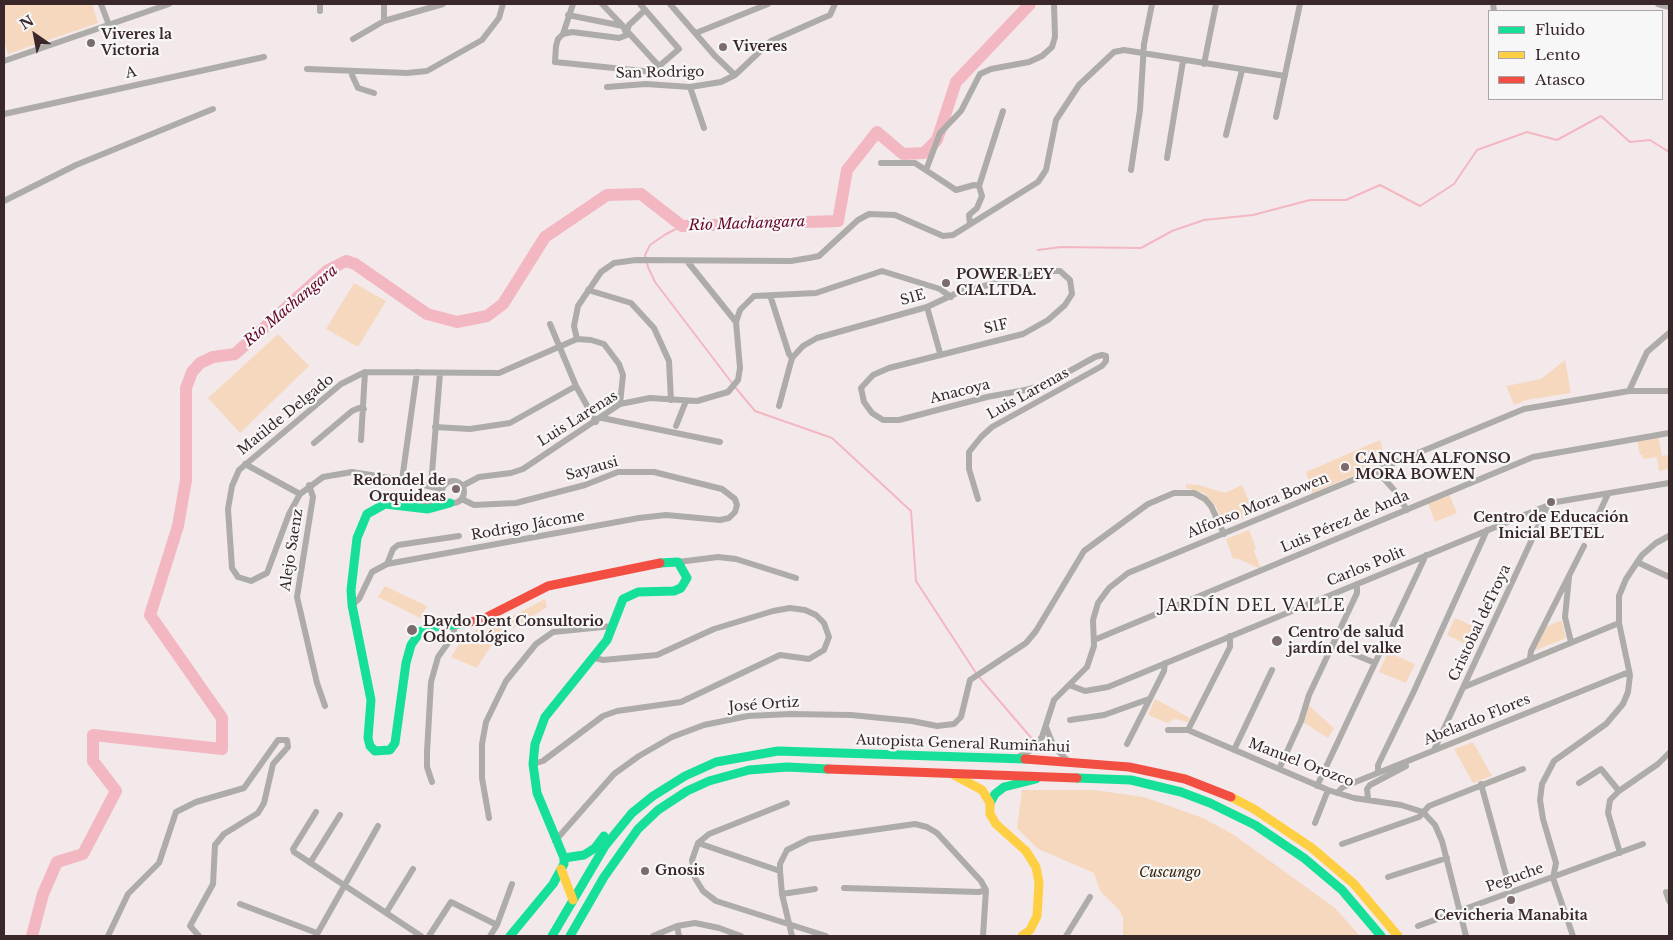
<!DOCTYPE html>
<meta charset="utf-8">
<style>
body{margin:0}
#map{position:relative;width:1673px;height:940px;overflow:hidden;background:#f4e9ea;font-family:"Libre Baskerville",serif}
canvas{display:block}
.frame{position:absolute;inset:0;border:5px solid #3a272a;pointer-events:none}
.legend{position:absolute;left:1488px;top:10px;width:175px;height:90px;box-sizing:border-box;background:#f7f7f7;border:1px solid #aba4a5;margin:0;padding:6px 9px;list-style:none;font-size:15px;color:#3a272a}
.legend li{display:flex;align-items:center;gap:10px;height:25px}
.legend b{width:25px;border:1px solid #aba4a5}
.north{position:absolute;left:10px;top:10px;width:50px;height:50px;-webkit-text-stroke:4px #f7f7f7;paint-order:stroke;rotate:327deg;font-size:14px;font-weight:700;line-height:20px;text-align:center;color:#3a272a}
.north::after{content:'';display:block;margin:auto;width:18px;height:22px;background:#3a272a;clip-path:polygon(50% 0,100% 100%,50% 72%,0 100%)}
</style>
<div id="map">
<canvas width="1673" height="940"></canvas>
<div class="frame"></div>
<ul class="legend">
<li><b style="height:6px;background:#16e098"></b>Fluido</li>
<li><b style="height:6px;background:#ffcf43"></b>Lento</li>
<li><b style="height:6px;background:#f24e42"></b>Atasco</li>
</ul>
<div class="north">N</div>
</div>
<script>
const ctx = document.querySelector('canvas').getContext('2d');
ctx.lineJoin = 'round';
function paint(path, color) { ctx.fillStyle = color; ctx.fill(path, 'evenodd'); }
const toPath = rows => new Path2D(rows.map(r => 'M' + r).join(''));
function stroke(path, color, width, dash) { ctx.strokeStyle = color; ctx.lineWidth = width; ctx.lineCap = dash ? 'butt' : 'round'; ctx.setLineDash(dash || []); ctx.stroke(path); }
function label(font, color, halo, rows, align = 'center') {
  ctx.font = font + ' "Libre Baskerville",serif'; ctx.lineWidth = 4.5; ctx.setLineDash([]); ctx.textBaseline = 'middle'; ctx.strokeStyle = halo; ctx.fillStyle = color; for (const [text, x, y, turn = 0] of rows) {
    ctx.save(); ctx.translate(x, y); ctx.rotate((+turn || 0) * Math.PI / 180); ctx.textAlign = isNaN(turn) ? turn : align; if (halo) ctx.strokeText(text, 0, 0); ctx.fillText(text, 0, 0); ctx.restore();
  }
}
const green = toPath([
 [4,4,92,4,98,23,8,54,4,41],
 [354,283,386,301,358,347,326,329],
 [278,334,309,366,240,433,208,398],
 [1565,360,1571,393,1526,400,1514,405,1506,386,1541,379],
 [1658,436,1662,456,1669,455,1669,469,1659,471,1657,457,1643,459,1642,455,1640,455,1637,440],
 [1380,440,1386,462,1312,493,1306,472],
 [1186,484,1199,485,1225,493,1242,485,1254,513,1224,525,1216,507,1204,493,1186,488],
 [1449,494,1457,513,1435,522,1428,503],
 [1249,530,1256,548,1254,551,1261,569,1236,558,1233,559,1226,539],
 [385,586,427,606,420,618,378,597],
 [545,599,547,607,514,628,506,628,489,638,492,644,477,668,451,657,462,639,478,629,488,629],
 [1455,618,1480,629,1472,647,1447,635],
 [1560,621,1562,621,1566,638,1531,652,1545,627],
 [1388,652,1415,664,1406,683,1379,672],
 [1155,699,1190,718,1188,722,1175,719,1167,723,1148,715],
 [1307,704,1334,728,1328,738,1303,722],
 [1473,742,1492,776,1473,783,1454,749],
 [1022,790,1095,790,1144,797,1203,818,1234,835,1335,908,1360,936,1123,936,1123,918,1119,910,1100,891,1094,873,1038,849,1017,828]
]);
const stream = toPath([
 [682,226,666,234,650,245,645,255,648,267,655,282,732,383],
 [1038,250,1061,247,1141,248,1172,231,1204,220,1253,215,1310,200,1346,200,1380,185,1420,206,1454,184,1477,150,1527,132,1557,140,1601,116,1630,142,1650,140,1669,152],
 [735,387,755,411,832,438,911,511,916,581,976,673],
 [979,677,1033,740]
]);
const river = toPath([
 [32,936,43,894,57,862,83,854,116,791,93,761,93,735,222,749,222,718,150,615,178,526,186,480,186,388,192,372,200,363,213,357,235,354,328,270,346,261,355,264,427,314,457,322,487,316,503,304,545,237,607,195,641,194,682,226,838,221,847,170,877,132,903,154,924,153,937,140,956,82,1030,4]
]);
const street = toPath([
 [101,4,109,25],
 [384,4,384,21],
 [602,4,623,26,627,35,619,38,572,32,563,34,558,39,556,46,555,62,653,72,658,69,658,65,627,31,629,25,645,10],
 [640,4,679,49,658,67],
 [670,4,715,56,735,75],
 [1493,4,1494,11],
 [1658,4,1669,7],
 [320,11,320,4],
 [568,15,623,26],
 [696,33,768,4],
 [563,34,573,4],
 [353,39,384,21,443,4],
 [4,61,169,4],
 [1204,64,1216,4],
 [307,69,407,73,427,71,482,40,499,18,503,4],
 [353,71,352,75,358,88,374,93],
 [607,87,646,84,690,87,721,82,735,75,771,41,830,15,835,4],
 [690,87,704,128],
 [4,114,264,57],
 [1276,117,1300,4],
 [1226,135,1242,70],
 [1167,158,1183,61],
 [881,163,915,163,956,190,974,185,979,186,982,196,977,208,969,215,970,224],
 [926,170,940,133,961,111,980,74,991,69,1029,62,1042,56,1052,47,1055,37,1054,4],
 [1131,170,1140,110,1144,44,1152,4],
 [979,186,1003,111],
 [4,201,76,165,213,109],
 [687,261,736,322],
 [588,290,631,303,654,328,669,361,671,400],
 [770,295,789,354,792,358],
 [927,307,940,353],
 [550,324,576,386,596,422],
 [577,339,574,326,578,306,601,272,614,263,636,260,791,261,809,258,819,256,858,220,869,214,895,215,943,236,953,235,1038,182,1046,170,1056,120,1079,85,1114,52,1124,50,1285,76],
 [1629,391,1647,352,1669,333],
 [779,406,792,358,803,346,817,338,927,307,959,292,1046,271,1060,271,1070,280,1072,294,1065,305,1048,320,1023,334,889,368,873,375,861,388,864,402,872,413,883,420,899,420,987,397,1025,390,1048,383,1095,357,1102,355,1106,356,1106,361,1102,366,992,427,981,437,969,452,969,469,978,499],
 [602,418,720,442],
 [676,426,686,401],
 [435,427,470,429,510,423,576,386],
 [361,440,365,372],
 [314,443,352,411,359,408,364,409],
 [245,464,300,494],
 [1377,471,1395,491,1407,510],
 [402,480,417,372],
 '442 492a11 11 0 1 1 22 0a11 11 0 1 1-22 0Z',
 [309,485,313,497,297,597,317,683,325,706],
 [431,486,440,373],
 [462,486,479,477,511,473,523,469,620,404,650,398,697,401,728,392,738,380,740,368,736,322,740,310,754,296,816,293,882,271,940,289,951,297],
 [441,489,402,480,352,472,323,477,300,494,289,514,267,573,251,581,238,577,232,568,228,509,232,486,239,470,341,384,365,372,499,373,577,339,591,340,604,344,619,364,623,375,620,404],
 [420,507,442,497],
 [1589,535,1608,494],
 [678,562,718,557,736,559,796,578],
 [1637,562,1669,577],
 [387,564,393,549,398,545,459,536],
 [1569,577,1565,617,1571,642],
 [352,605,359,599,372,572,387,564,639,518,666,515,720,520,729,518,735,512,737,505,735,499,722,489,654,472,618,472,585,485,516,503,474,505,462,499],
 [1094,640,1533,457,1669,433],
 [1332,645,1375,663],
 [1530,658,1531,651,1584,546],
 [1069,685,1085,691,1108,687,1556,502,1669,483],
 [1464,687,1619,623],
 [1070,720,1104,715,1149,699],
 [1046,727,1054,747,1068,761],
 [1168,730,1188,730,1328,790,1354,798,1401,805,1423,812,1435,825,1442,841,1466,936],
 [1188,730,1230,647,1230,636],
 [1127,744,1164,671,1165,663],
 [1234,750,1272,670],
 [1434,750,1548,505],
 [1020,756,1031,750,1042,737,1054,700,1087,667,1094,646,1093,620,1098,603,1109,588,1128,573,1524,409,1629,391,1669,391],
 [533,764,543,761,603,716,617,711,681,702,780,655,809,659,824,650,829,637,824,623,816,615,805,610,790,608,773,611,714,629,657,655,603,660,595,658],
 [1279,769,1301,721,1309,695,1357,593,1357,584],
 [1378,773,1378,765,1414,691,1487,530],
 [432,782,427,767,427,752,431,682,438,657,453,636,455,624],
 [1579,783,1601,769,1619,791],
 [1481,784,1511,893],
 [1317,786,1426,555],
 [1337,793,1343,787,1629,672],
 [1368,799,1367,789,1370,785,1406,766],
 [787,803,709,834,698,843,692,860,695,878,703,891,716,901,826,936],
 [316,812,293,849,294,852,421,936],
 [489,818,482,778,482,744,486,722,506,681,536,644,553,632,613,626],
 [1315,823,1328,790],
 [555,841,614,774,639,756,672,737,704,725,748,716,791,714,851,715,912,721,937,726,954,724,961,717,970,680,1026,643,1036,631,1084,551,1148,504,1174,493,1194,493,1205,499,1211,506,1224,534],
 [698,843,780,871],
 [1342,844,1419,817,1429,806,1523,769],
 [1620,853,1608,813,1610,800,1619,791,1658,764,1669,753],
 [310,863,340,815],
 [1388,877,1447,858],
 [844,888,979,892,986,890],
 [1666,892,1669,901],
 [782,894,815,889],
 [240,904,317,933],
 [386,913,413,869],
 [677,926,679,936],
 [1418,926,1643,844],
 [108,936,128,894,159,863,176,812,196,802,244,788,278,740,287,740,288,747,273,764,264,803,258,813,224,834,215,845,213,884,190,926,199,936],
 [316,936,378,826],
 [429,936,451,902,497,925],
 [490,936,497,925,512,884],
 [653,936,677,926,695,923,719,928,741,936],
 [792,936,782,894,780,871,780,864,787,850,809,839,915,824,927,827,937,833,981,881,986,890,983,936],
 [1066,936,1090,897],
 [1573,936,1553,878,1556,863,1543,819,1540,800,1542,784,1554,761,1606,724,1623,704,1628,692,1630,675,1619,623,1619,596,1626,579,1642,555,1656,543,1669,536]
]);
const fast = toPath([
 [450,503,428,509,385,504,367,514,357,538,351,590,352,605,371,700,368,738,370,746,375,751,390,750,395,743,406,663,411,645,420,632,427,628,467,623],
 [1077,778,1131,780,1181,792,1210,803,1255,825,1304,858,1342,890,1381,936],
 [990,803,995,794,1004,787,1036,779],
 [564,858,584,855,595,848,604,836],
 [510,936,553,884,564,864,564,858,537,793,533,764,535,744,545,717,607,640,623,599,638,592,674,591,681,588,687,578,678,562,660,563],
 [552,936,605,846,632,813,653,796,685,776,716,762,778,751,1025,759],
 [570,936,604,877,638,829,658,810,687,791,709,781,749,770,787,767,828,769]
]);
const slow = toPath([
 [954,775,982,790,990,803,990,814,996,824,1026,851,1036,867,1039,883,1037,916,1030,930,1022,936],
 [1231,797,1254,809,1312,848,1354,884,1398,936],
 [561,869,573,900]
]);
const jam = toPath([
 [467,623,485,618,548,586,660,563],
 [1025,759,1129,767,1185,779,1231,797],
 [828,769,1077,778]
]);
const markers = [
 [91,43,5,"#7b6b6d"],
 [723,47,5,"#7b6b6d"],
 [946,283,5,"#7b6b6d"],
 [1345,467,5,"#7b6b6d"],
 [456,489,5,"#7b6b6d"],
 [1551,502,5,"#7b6b6d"],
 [412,630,6,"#7b6b6d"],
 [1277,641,6,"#7b6b6d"],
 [645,871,5,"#7b6b6d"],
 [1511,900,5,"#7b6b6d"]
];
const poiNames = [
 ["Viveres la",101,35],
 ["Victoria",101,51],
 ["Viveres",733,47],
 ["POWER LEY",956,275],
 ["CIA.LTDA.",956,291],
 ["CANCHA ALFONSO",1355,459],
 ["MORA BOWEN",1355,475],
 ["Redondel de",446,481,"right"],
 ["Orquideas",446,497,"right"],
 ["Centro de Educación",1551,518,"center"],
 ["Inicial BETEL",1551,534,"center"],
 ["Daydo Dent Consultorio",423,622],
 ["Odontológico",423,638],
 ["Centro de salud",1288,633],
 ["jardín del valke",1288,649],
 ["Gnosis",655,871],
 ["Cevicheria Manabita",1511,916,"center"]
];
const streetNames = [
 ["A",131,73,-12],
 ["San Rodrigo",660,73,-1],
 ["S1E",913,298,-16],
 ["S1F",996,327,-13],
 ["Anacoya",960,392,-14],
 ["Luis Larenas",1028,394,-29],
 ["Matilde Delgado",286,415,-39],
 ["Luis Larenas",578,419,-32],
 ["Sayausi",592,469,-16],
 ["Alfonso Mora Bowen",1258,506,-22],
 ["Luis Pérez de Anda",1345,522,-23],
 ["Rodrigo Jácome",528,526,-10],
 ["Alejo Saenz",292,550,-81],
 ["Carlos Polit",1366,567,-22],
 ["Cristobal deTroya",1480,623,-65],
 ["José Ortiz",764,705,-4],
 ["Abelardo Flores",1477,720,-22],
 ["Autopista General Rumiñahui",963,744,2],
 ["Manuel Orozco",1301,763,21],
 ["Peguche",1515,878,-20]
];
const parkNames = [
 ["Cuscungo",1170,873]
];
const waterNames = [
 ["Rio Machangara",747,224,-2],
 ["Rio Machangara",291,306,-40]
];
const quarterNames = [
 ["JARDÍN DEL VALLE",1252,606]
];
paint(green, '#f6d8bf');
stroke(stream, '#f3b7c2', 2);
stroke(river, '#f3b7c2', 12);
stroke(street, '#adaca8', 6);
stroke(fast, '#16e098', 9);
stroke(slow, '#ffcf43', 9);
stroke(jam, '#f24e42', 9);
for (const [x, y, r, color] of markers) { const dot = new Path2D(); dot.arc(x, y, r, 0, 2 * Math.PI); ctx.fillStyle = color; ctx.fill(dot); stroke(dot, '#f7f7f7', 2); }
label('bold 14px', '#3a272a', '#f7f7f7', poiNames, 'left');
label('14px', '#3a272a', '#f7f7f7', streetNames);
label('italic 14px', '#3e280e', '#f7f7f7', parkNames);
label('italic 15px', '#67062b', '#f7f7f7', waterNames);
ctx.letterSpacing = '1px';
label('16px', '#3a272a', '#f7f7f7', quarterNames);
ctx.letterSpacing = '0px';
</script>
